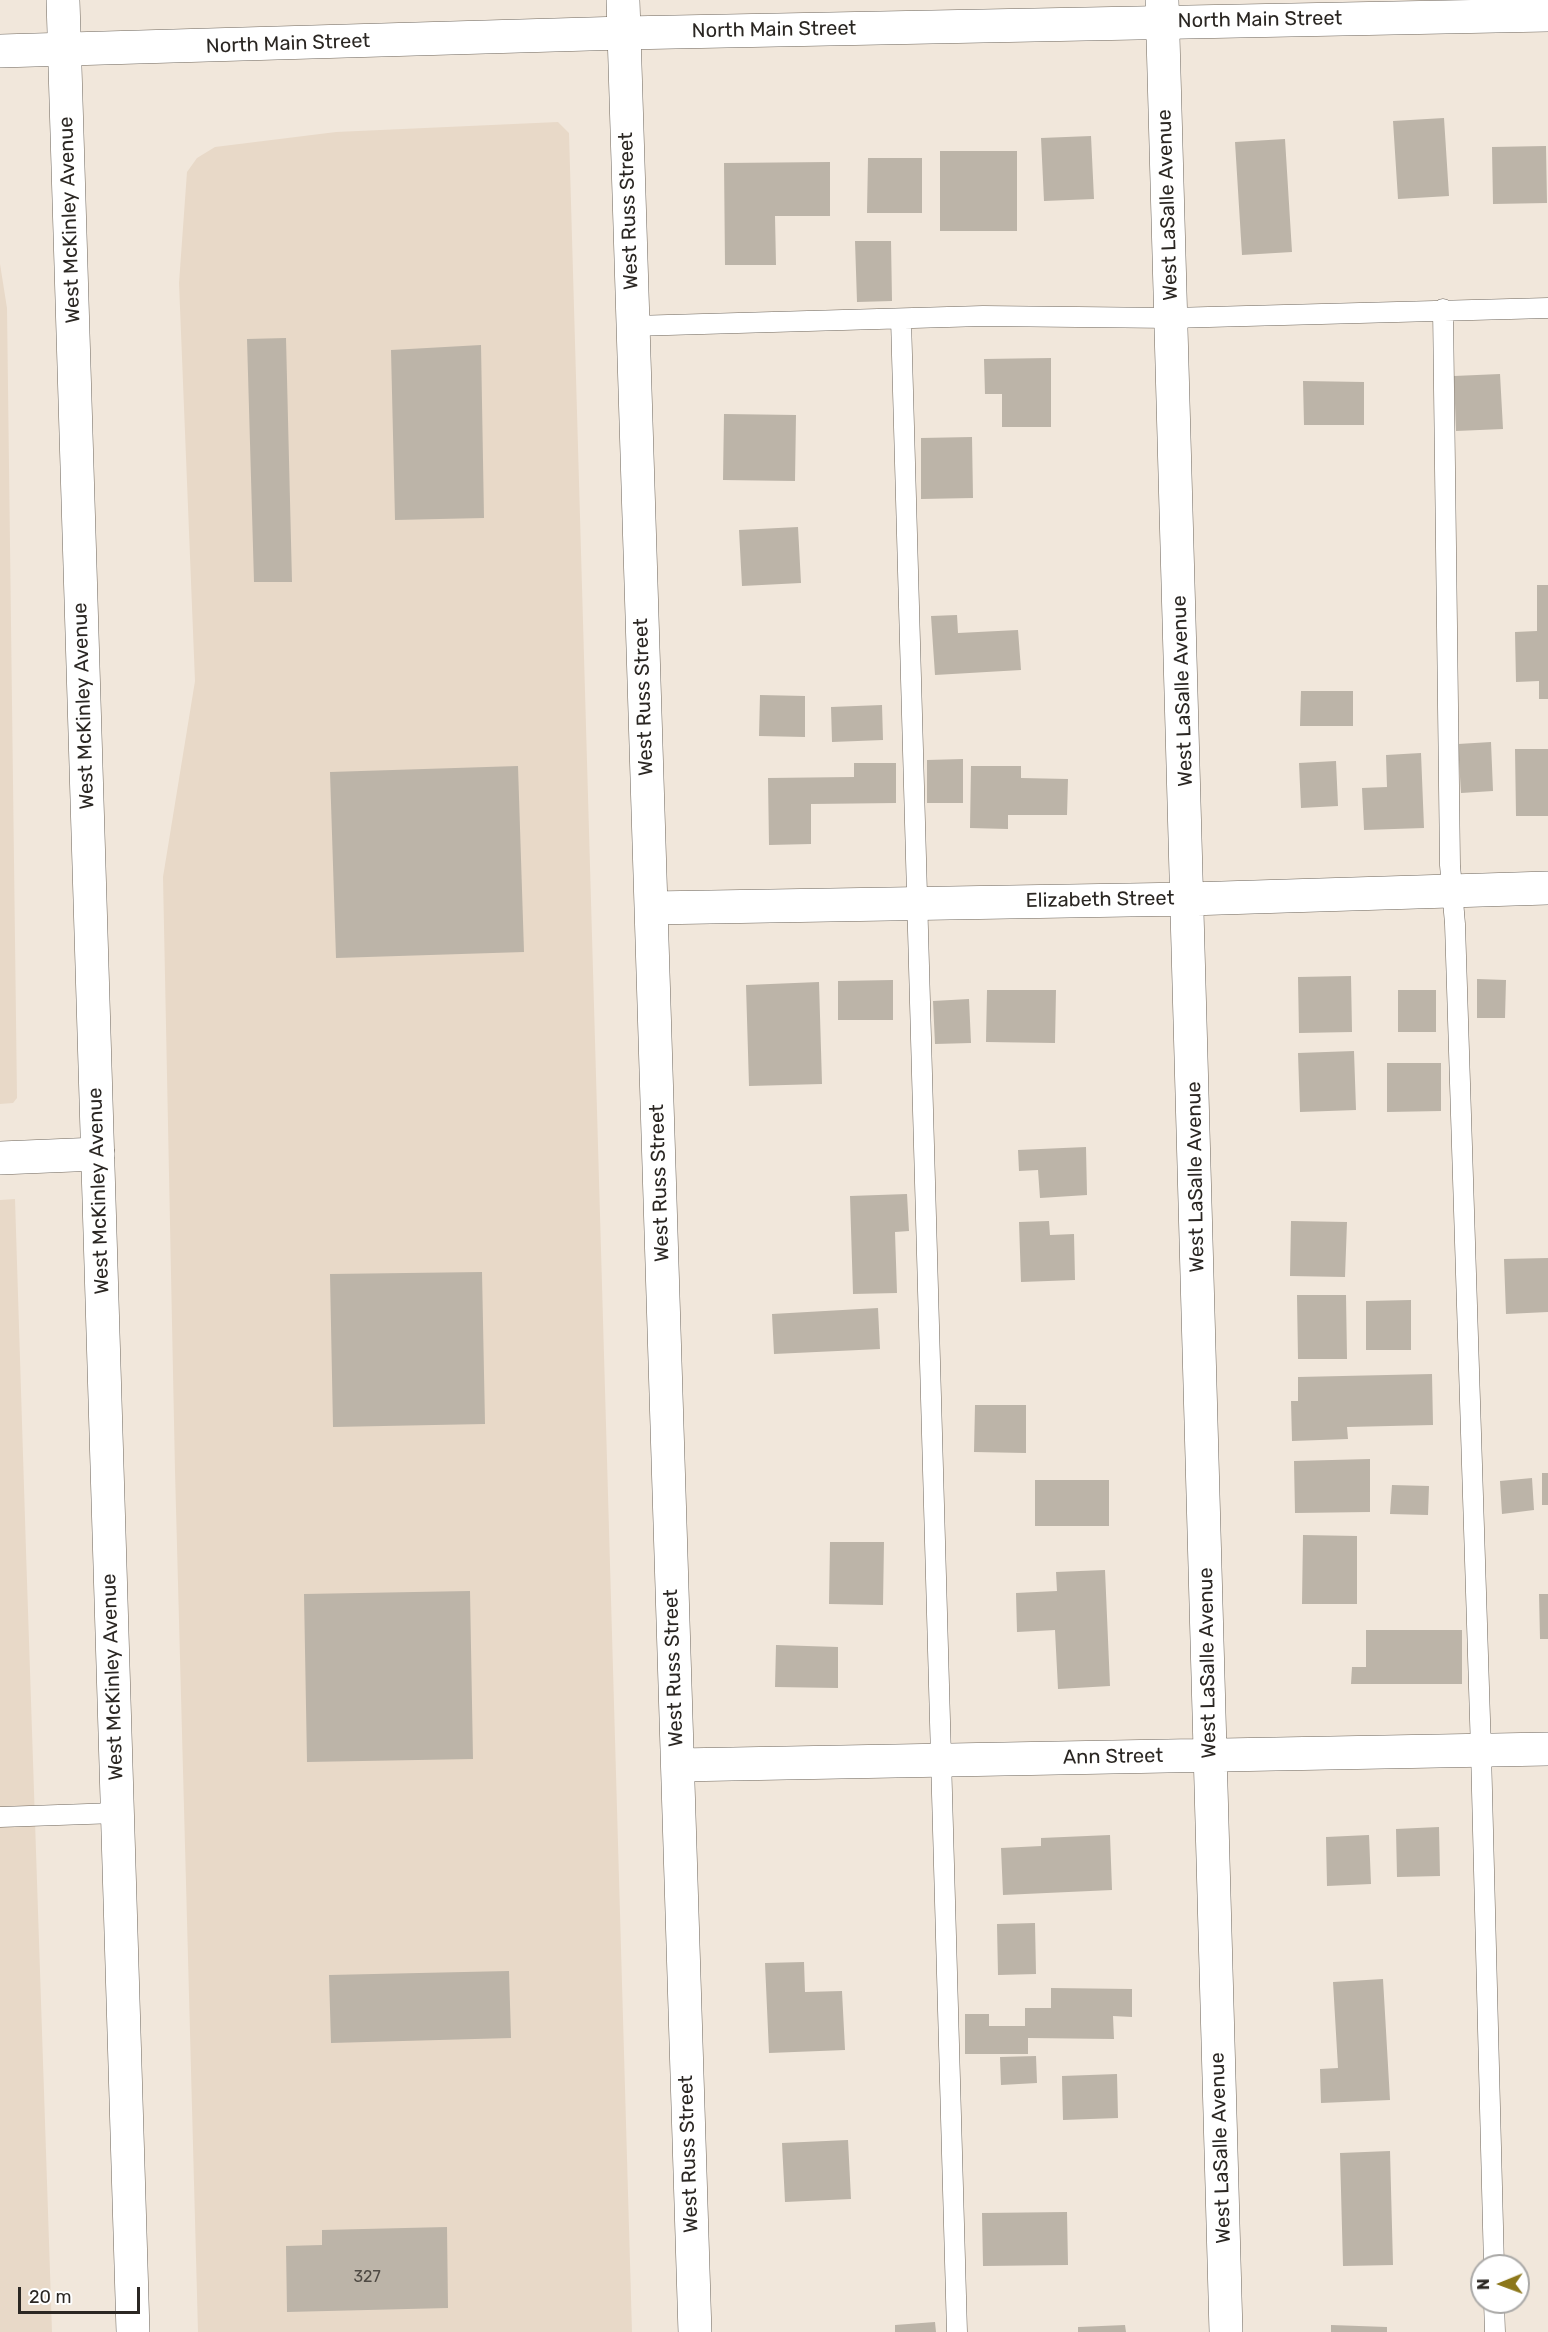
<!DOCTYPE html>
<style>
body{margin:0}
#map{position:relative;width:1548px;height:2332px;overflow:hidden;background:#f1e7db;font-family:Rubik,sans-serif}
canvas{display:block}
.north{position:absolute;left:1470px;top:2254px;width:60px;height:60px;box-sizing:border-box;background:#fff;border:2px solid #aaa9a7;border-radius:50%;rotate:269deg;font-size:16px;font-weight:700;line-height:24px;text-align:center;color:#2b2723}
.north::after{content:'';display:block;margin:auto;width:21px;height:27px;background:#8c771b;clip-path:polygon(50% 0,100% 100%,50% 72%,0 100%)}
.scale{position:absolute;left:18px;top:2287px;width:122px;height:27px;box-sizing:border-box;border:3px solid #2b2723;border-top:0;padding-left:8px;font-size:18px;line-height:21px;white-space:nowrap;color:#2b2723;-webkit-text-stroke:4px #fff;paint-order:stroke}
</style>
<div id="map">
<canvas width="1548" height="2332"></canvas>
<div class="north">N</div>
<div class="scale">20 m</div>
</div>
<script>
const ctx = document.querySelector('canvas').getContext('2d');
ctx.lineJoin = 'round';
function paint(path, color) { ctx.fillStyle = color; ctx.fill(path, 'evenodd'); }
const toPath = rows => new Path2D(rows.map(r => 'M' + r).join(''));
function stroke(path, color, width, dash) { ctx.strokeStyle = color; ctx.lineWidth = width; ctx.lineCap = dash ? 'butt' : 'round'; ctx.setLineDash(dash || []); ctx.stroke(path); }
function label(font, color, halo, rows, align = 'center') {
  ctx.font = font + ' Rubik,sans-serif'; ctx.lineWidth = 4.5; ctx.setLineDash([]); ctx.textBaseline = 'middle'; ctx.strokeStyle = halo; ctx.fillStyle = color; for (const [text, x, y, turn = 0] of rows) {
    ctx.save(); ctx.translate(x, y); ctx.rotate((+turn || 0) * Math.PI / 180); ctx.textAlign = isNaN(turn) ? turn : align; if (halo) ctx.strokeText(text, 0, 0); ctx.fillText(text, 0, 0); ctx.restore();
  }
}
const built = toPath([
 [558,122,569,133,632,2332,198,2332,175,1471,163,877,195,681,179,283,187,172,197,158,215,147,336,132],
 [0,264,7,308,17,1098,13,1103,0,1104],
 [15,1199,26,1551,52,2332,0,2332,0,1200]
]);
const building = toPath([
 [1444,118,1449,196,1398,199,1393,121],
 [1091,136,1094,199,1044,201,1041,138],
 [1285,139,1292,252,1242,255,1235,142],
 [1546,146,1547,203,1493,204,1492,147],
 [940,151,1017,151,1017,231,940,231],
 [868,158,922,158,922,213,867,213],
 [830,162,830,216,775,216,776,265,725,265,724,163],
 [855,241,891,241,892,301,857,302],
 [286,338,292,582,254,582,247,339],
 [481,345,484,518,395,520,391,350],
 [1051,358,1051,427,1002,427,1002,394,985,394,984,359],
 [1500,374,1503,429,1456,431,1454,376],
 [1303,381,1364,382,1364,425,1304,425],
 [724,414,796,415,795,481,723,480],
 [972,437,973,498,921,499,921,438],
 [798,527,801,583,742,586,739,530],
 [1537,585,1548,585,1548,699,1539,699,1539,681,1516,682,1515,632,1537,631],
 [957,615,958,633,1018,630,1021,670,935,675,931,616],
 [1301,691,1353,691,1353,726,1300,726],
 [760,695,805,696,805,737,759,736],
 [882,705,883,740,832,742,831,707],
 [1491,742,1493,791,1461,793,1458,744],
 [1515,749,1548,749,1548,816,1516,816],
 [1421,753,1424,828,1364,830,1362,788,1387,787,1386,755],
 [963,759,963,803,927,803,927,760],
 [1336,761,1338,806,1301,808,1299,763],
 [854,763,896,763,896,803,811,804,811,844,769,845,768,778,854,777],
 [518,766,524,952,336,958,330,772],
 [971,766,1021,766,1021,778,1068,779,1067,815,1008,815,1008,829,970,828],
 [1351,976,1352,1032,1299,1033,1298,977],
 [1477,979,1506,980,1505,1018,1477,1018],
 [893,980,893,1020,838,1020,838,981],
 [819,982,822,1084,749,1086,746,985],
 [987,990,1056,990,1055,1043,986,1042],
 [1398,990,1436,990,1436,1032,1398,1032],
 [969,999,971,1043,935,1044,933,1001],
 [1354,1051,1356,1110,1300,1112,1298,1053],
 [1387,1063,1441,1063,1441,1111,1387,1112],
 [1086,1147,1087,1195,1040,1198,1038,1170,1019,1171,1018,1150],
 [907,1194,909,1231,895,1232,897,1293,853,1294,850,1196],
 [1049,1221,1050,1235,1074,1234,1075,1280,1021,1282,1019,1222],
 [1291,1221,1347,1222,1345,1277,1290,1276],
 [1548,1258,1548,1312,1506,1314,1504,1259],
 [482,1272,485,1424,333,1427,330,1274],
 [1297,1295,1346,1295,1347,1359,1298,1359],
 [1411,1300,1411,1350,1366,1350,1366,1301],
 [878,1308,880,1349,774,1354,772,1314],
 [1432,1374,1433,1425,1347,1427,1348,1439,1292,1441,1291,1401,1298,1401,1298,1377],
 [975,1405,1026,1405,1026,1453,974,1452],
 [1370,1459,1370,1512,1295,1513,1294,1461],
 [1542,1473,1548,1473,1548,1505,1542,1505],
 [1532,1478,1534,1510,1502,1514,1500,1481],
 [1035,1480,1109,1480,1109,1526,1035,1526],
 [1392,1485,1429,1486,1428,1515,1390,1514],
 [1303,1535,1357,1536,1357,1604,1302,1604],
 [830,1542,884,1542,883,1605,829,1604],
 [1105,1570,1110,1686,1058,1689,1055,1630,1017,1632,1016,1593,1057,1591,1056,1572],
 [470,1591,473,1759,307,1762,304,1594],
 [1539,1594,1548,1594,1548,1639,1540,1639],
 [1366,1630,1462,1630,1462,1684,1351,1684,1352,1667,1366,1667],
 [776,1645,838,1647,838,1688,775,1687],
 [1439,1827,1440,1876,1397,1877,1396,1829],
 [1110,1835,1112,1890,1003,1895,1001,1848,1041,1846,1041,1838],
 [1369,1835,1371,1884,1327,1886,1326,1837],
 [1035,1923,1036,1974,998,1975,997,1924],
 [804,1962,805,1992,842,1991,845,2050,769,2053,765,1963],
 [509,1971,511,2038,331,2043,329,1975],
 [1383,1979,1390,2100,1321,2103,1320,2069,1338,2068,1333,1982],
 [1051,1988,1132,1989,1132,2017,1113,2016,1114,2039,1028,2038,1028,2054,965,2054,965,2014,989,2014,989,2026,1025,2026,1025,2008,1051,2008],
 [1036,2056,1037,2083,1001,2085,1000,2057],
 [1117,2074,1118,2118,1063,2120,1062,2076],
 [848,2140,851,2199,785,2202,782,2143],
 [1390,2151,1393,2265,1343,2266,1340,2153],
 [1067,2212,1068,2265,983,2266,982,2213],
 [447,2227,448,2308,287,2312,286,2246,322,2245,322,2230],
 [935,2322,936,2332,895,2332,895,2325],
 [1125,2325,1126,2332,1078,2332,1078,2327],
 [1331,2325,1387,2327,1387,2332,1331,2332]
]);
const lane = toPath([
 [1443,309,1450,865,1455,924,1481,1751,1494,2266],
 [901,319,957,2332],
 [633,326,983,316,1171,318,1548,308],
 [0,1817,117,1813],
 [1494,2302,1495,2332]
]);
const street = toPath([
 [623,0,695,2332],
 [1162,0,1226,2332],
 [651,908,1189,899,1548,888],
 [0,1158,98,1154],
 [678,1765,1548,1749]
]);
const secondary = toPath([
 [0,51,624,33,1548,15]
]);
const primary = toPath([
 [63,0,133,2332]
]);
const numberNames = [
 ["327",367,2277]
];
const streetNames = [
 ["North Main Street",1260,20,-1],
 ["North Main Street",774,30,-1],
 ["North Main Street",288,44,-2],
 ["West LaSalle Avenue",1168,205,-92],
 ["West Russ Street",629,211,-92],
 ["West McKinley Avenue",70,220,-92],
 ["West LaSalle Avenue",1183,691,-92],
 ["West Russ Street",644,697,-92],
 ["West McKinley Avenue",84,706,-92],
 ["Elizabeth Street",1100,900,-1],
 ["West LaSalle Avenue",1196,1177,-91],
 ["West Russ Street",660,1183,-92],
 ["West McKinley Avenue",99,1191,-92],
 ["West LaSalle Avenue",1208,1663,-91],
 ["West Russ Street",674,1668,-92],
 ["West McKinley Avenue",113,1677,-92],
 ["Ann Street",1113,1757,-1],
 ["West LaSalle Avenue",1221,2148,-92],
 ["West Russ Street",689,2154,-92]
];
paint(built, '#e8d9c8');
paint(building, '#bcb4a8');
stroke(lane, '#6e665c', 21);
stroke(street, '#6e665c', 34);
stroke(secondary, '#6e665c', 34);
stroke(primary, '#6e665c', 34);
stroke(lane, '#fff', 20);
stroke(street, '#fff', 33);
stroke(secondary, '#fff', 33);
stroke(primary, '#fff', 33);
label('16px', '#4f4a44', null, numberNames);
label('20px', '#2b2723', '#fff', streetNames);
</script>
